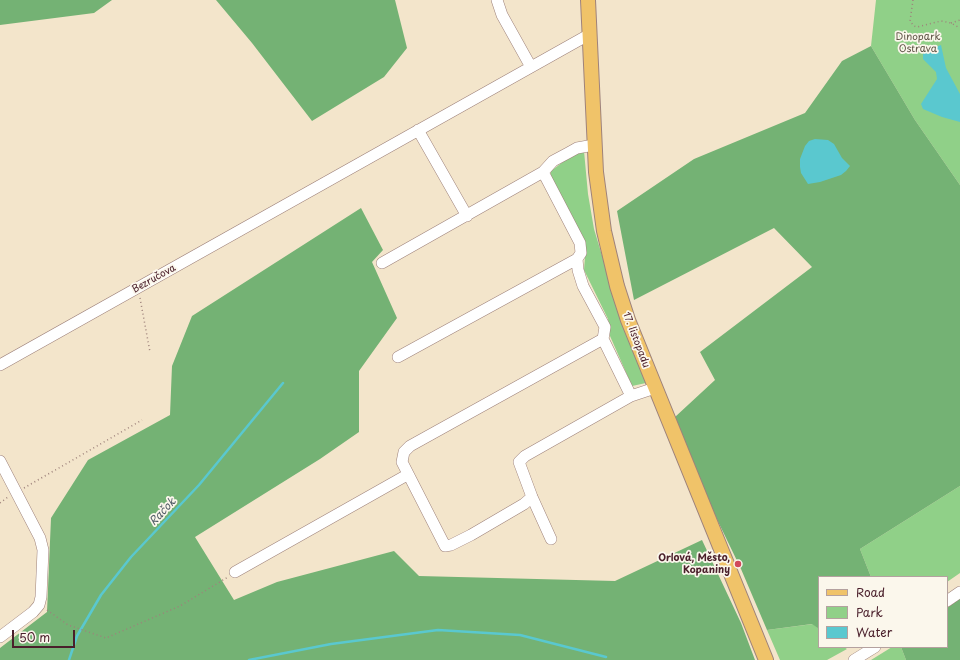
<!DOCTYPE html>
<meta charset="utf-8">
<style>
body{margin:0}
#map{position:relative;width:960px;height:660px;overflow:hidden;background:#f3e5cb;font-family:"Playpen Sans",sans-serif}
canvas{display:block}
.legend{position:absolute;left:818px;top:576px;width:130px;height:72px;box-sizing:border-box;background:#fbf7ec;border:1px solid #b4a19f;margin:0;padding:5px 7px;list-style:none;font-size:12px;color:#4a1f2b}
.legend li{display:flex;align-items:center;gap:8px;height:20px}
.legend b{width:20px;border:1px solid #b4a19f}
.scale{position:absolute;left:12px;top:630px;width:63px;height:18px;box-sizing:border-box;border:2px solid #4a1f2b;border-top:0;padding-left:5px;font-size:12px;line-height:14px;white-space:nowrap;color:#4a1f2b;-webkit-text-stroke:3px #fbf7ec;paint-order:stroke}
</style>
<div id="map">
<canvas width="960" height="660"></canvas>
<ul class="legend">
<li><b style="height:5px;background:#f0c369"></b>Road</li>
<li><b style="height:11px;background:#90d088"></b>Park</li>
<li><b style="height:11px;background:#5ac8cf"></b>Water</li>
</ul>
<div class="scale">50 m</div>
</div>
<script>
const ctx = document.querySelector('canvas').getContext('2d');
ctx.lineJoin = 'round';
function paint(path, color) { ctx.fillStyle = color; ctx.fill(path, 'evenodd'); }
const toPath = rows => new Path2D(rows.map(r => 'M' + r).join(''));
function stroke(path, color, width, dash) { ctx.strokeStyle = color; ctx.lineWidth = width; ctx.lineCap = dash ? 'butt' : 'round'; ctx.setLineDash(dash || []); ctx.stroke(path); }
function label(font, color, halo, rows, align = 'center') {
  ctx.font = font + ' "Playpen Sans",sans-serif'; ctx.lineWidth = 3.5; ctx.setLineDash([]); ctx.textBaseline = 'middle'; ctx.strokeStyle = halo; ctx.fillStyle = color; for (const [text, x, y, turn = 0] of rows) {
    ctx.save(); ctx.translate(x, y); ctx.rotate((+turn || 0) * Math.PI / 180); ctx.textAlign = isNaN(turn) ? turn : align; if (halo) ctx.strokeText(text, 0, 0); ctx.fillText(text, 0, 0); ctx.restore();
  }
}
const green = toPath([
 [876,0,960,0,960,185,915,120,871,46],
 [584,151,588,194,594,229,623,325,646,383,632,386,610,336,608,319,584,270,586,244,550,178,551,171,576,152],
 [960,486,960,573,947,582,947,577,871,577,860,549],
 [813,624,819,629,819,647,844,647,847,649,827,660,780,660,767,630],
 [892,647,901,647,906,660,871,660]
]);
const forest = toPath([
 [0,0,112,0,94,13,0,25],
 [216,0,395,0,407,48,384,77,312,121,252,43],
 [871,46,915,120,960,185,960,486,860,549,871,577,819,577,819,629,812,624,767,630,741,569,712,509,675,417,715,380,700,352,812,267,774,228,634,300,617,211,694,159,805,113,842,61],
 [361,208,383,250,372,262,397,318,359,371,359,432,320,459,195,537,234,600,277,582,394,551,419,576,615,581,702,540,741,623,755,660,0,660,0,648,47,612,51,518,88,460,170,415,172,366,192,316],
 [960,598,960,660,906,660,901,647,947,647,947,608]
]);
const water = toPath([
 [941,45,946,68,960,94,960,122,942,117,923,109,921,104,937,79,936,72,923,59,923,54,928,50],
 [815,139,828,140,834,144,842,158,850,166,846,171,841,175,820,182,808,184,801,173,800,167,800,159,805,146,809,141]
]);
const stream = toPath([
 [69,660,77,636,101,595,131,557,199,485,283,383],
 [249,660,331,644,438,630,520,635,606,657]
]);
const path = toPath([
 [913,0,910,21,914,26,917,27,941,21,951,23,960,28],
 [951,23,960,20],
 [140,298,150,352],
 [24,488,142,420],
 [0,503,8,497],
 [47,610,68,625,106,638,180,606,228,577]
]);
const minor = toPath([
 [497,0,502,15,531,67],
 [418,130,467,216],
 [577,259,578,270,583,286,605,327,603,339,631,396],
 [382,263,543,172,553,161,568,153,577,148,594,145],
 [398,357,577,259,581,253,580,243,543,172],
 [0,365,590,34],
 [0,461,40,538,43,550,41,597,39,605,33,612,0,637],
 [532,497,524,504,471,535,451,545,445,546,402,462,404,452,410,446,603,339],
 [551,539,532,497,519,462,525,456,631,396,655,388],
 [235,572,407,475],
 [947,601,960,592],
 [854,660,875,647]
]);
const major = toPath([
 [588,0,596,172,604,231,617,286,628,320,766,660]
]);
const markers = [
 [738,564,4,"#d1495b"]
];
const parkNames = [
 ["Dinopark",918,37],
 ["Ostrava",918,49]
];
const streetNames = [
 ["Bezručova",154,279,-29],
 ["17. listopadu",636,340,69]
];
const poiNames = [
 ["Orlová, Město,",730,558],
 ["Kopaniny",730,570]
];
const waterNames = [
 ["Račok",163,512,-47]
];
paint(green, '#90d088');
paint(forest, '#74b274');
paint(water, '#5ac8cf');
stroke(stream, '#5ac8cf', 2.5);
stroke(minor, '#9e827b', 12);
stroke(major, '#9e827b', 16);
stroke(path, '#9e827b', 1.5, [1, 3]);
stroke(minor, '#fff', 11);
stroke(major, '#f0c369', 14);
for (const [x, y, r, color] of markers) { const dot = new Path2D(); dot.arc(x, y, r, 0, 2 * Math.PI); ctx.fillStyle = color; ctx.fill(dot); stroke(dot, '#fbf7ec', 1.5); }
label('10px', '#5f5447', '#fbf7ec', parkNames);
label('10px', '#4a1f2b', '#fbf7ec', streetNames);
label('bold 10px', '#4a1f2b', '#fbf7ec', poiNames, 'right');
label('italic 11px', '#505a64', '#fbf7ec', waterNames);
</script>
